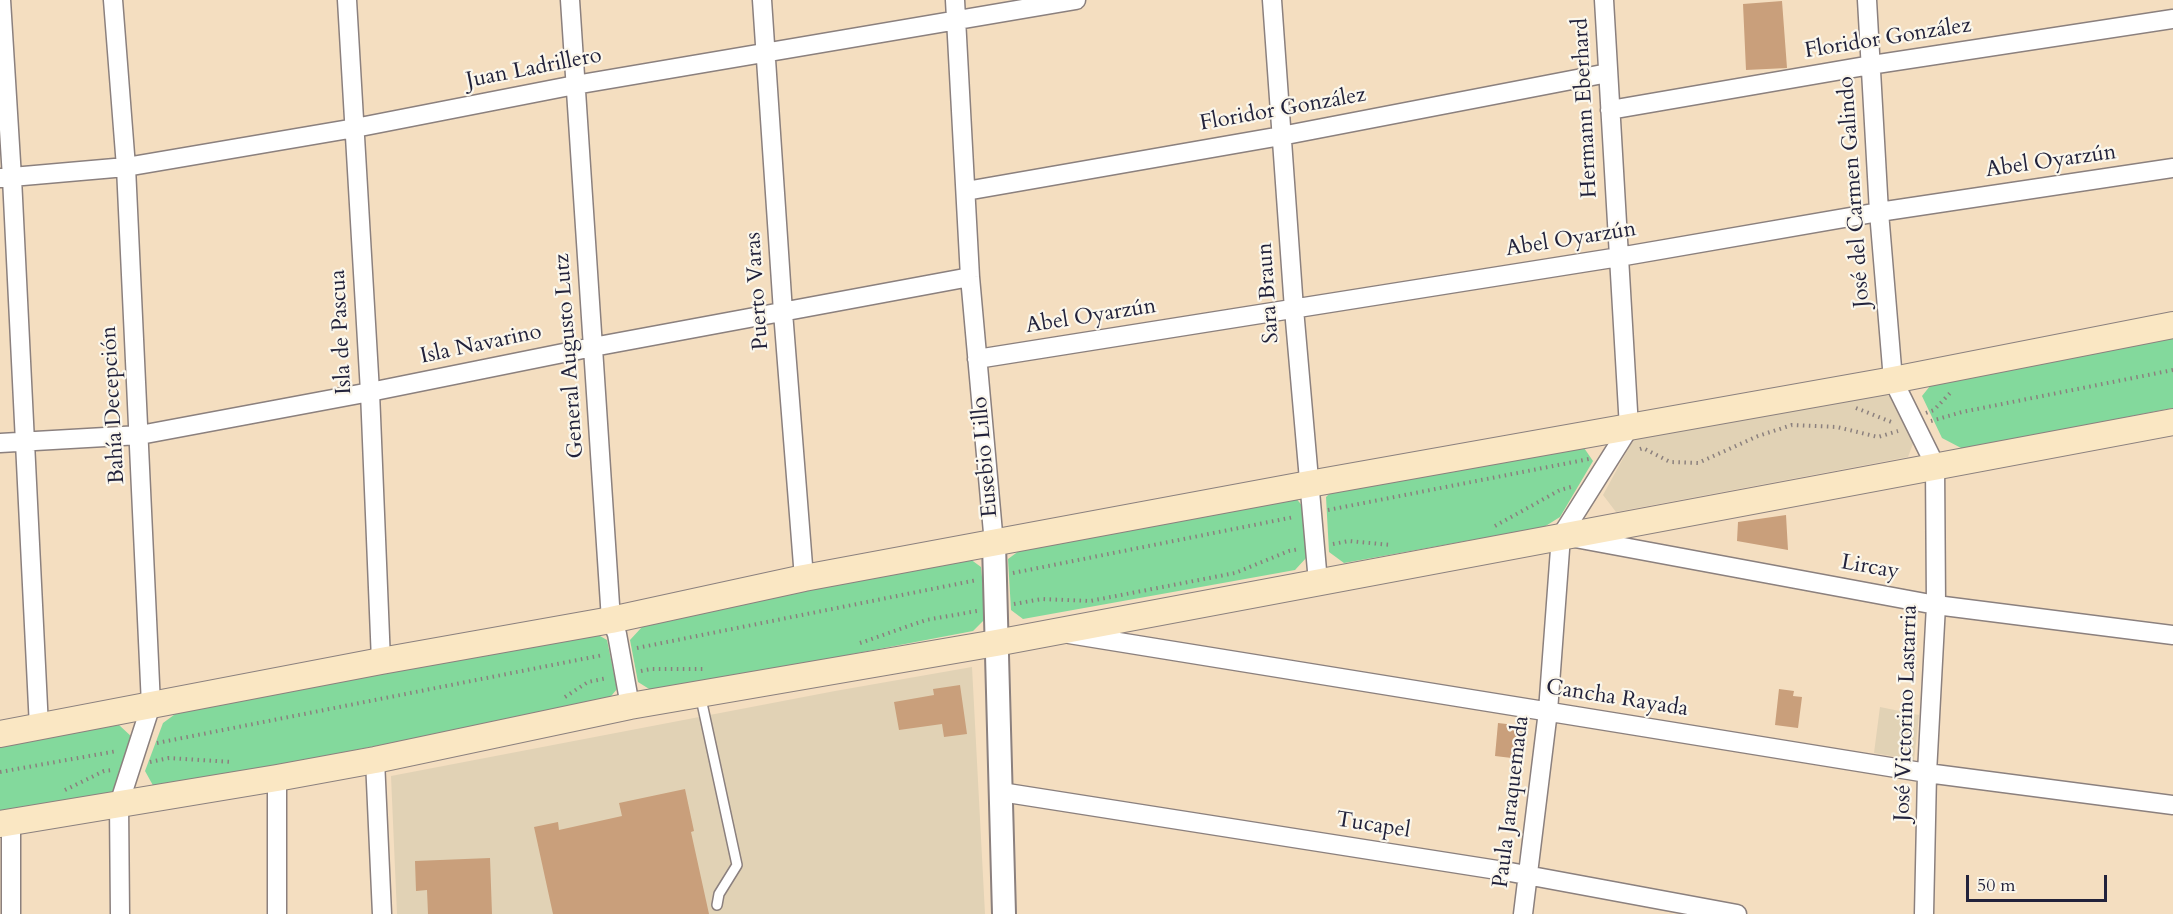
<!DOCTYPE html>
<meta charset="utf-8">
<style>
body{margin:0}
#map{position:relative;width:2173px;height:914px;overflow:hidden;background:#f4dec0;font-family:Cardo,serif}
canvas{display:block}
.scale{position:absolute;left:1966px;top:875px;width:141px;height:27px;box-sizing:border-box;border:3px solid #22223b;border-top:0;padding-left:8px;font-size:18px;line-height:21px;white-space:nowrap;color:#22223b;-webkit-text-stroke:4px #fbf7ec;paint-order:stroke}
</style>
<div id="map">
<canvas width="2173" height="914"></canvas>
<div class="scale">50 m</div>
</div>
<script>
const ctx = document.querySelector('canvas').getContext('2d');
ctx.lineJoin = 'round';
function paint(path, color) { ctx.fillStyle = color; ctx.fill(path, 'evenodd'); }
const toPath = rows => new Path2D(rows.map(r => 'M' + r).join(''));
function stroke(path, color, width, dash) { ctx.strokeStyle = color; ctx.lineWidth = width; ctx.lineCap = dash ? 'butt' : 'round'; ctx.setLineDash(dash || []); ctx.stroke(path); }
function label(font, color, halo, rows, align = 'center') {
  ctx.font = font + ' Cardo,serif'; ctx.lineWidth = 4.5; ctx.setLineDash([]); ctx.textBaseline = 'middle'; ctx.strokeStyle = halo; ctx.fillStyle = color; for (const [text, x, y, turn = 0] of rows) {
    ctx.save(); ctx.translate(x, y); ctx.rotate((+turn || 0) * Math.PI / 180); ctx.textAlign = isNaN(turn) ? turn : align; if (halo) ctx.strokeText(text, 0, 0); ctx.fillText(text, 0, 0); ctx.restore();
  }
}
const built = toPath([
 [1872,391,1893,397,1914,441,1908,457,1616,512,1603,495,1633,440,1654,429],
 [972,667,985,914,397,914,391,776,835,691],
 [1880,707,1919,715,1914,760,1874,753]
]);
const green = toPath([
 [2173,334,2173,408,1963,449,1942,438,1922,396,1934,381],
 [1582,445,1593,461,1560,517,1544,527,1344,563,1329,552,1326,497,1337,486],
 [1295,497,1304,508,1307,557,1295,570,1023,619,1011,610,1008,559,1023,548],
 [966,556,981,567,986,618,973,631,654,692,638,682,630,640,642,627],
 [593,632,607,640,617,689,607,701,155,789,145,771,163,723,178,712],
 [119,725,133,738,116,791,102,799,0,818,0,745]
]);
const building = toPath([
 [1782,1,1787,68,1746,70,1743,4],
 [1786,515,1788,550,1737,541,1738,522],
 [960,685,967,734,944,737,942,724,899,730,894,702,934,695,933,689],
 [1779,689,1794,691,1793,696,1802,697,1798,728,1775,725],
 [1498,723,1523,726,1520,759,1495,756],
 [685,789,694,831,691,832,709,914,553,914,534,827,558,822,559,830,622,816,619,803],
 [490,858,492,914,428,914,427,890,416,891,415,861]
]);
const path = toPath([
 [1856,408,1894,423],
 [1926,413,1934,410,1952,391],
 [1931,421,1962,412,2173,370],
 [1640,449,1643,448,1670,462,1698,463,1758,436,1792,425,1837,427,1878,437,1898,431],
 [1328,510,1589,459],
 [1495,526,1560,490,1571,487],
 [1333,544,1349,541,1391,545],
 [1013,573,1294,517],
 [1014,604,1042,599,1090,601,1235,573,1289,551,1299,549],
 [860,643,926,620,977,611],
 [637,648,977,580],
 [641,671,651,669,705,669],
 [565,697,588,682,607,678],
 [157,743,603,655],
 [150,762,169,758,232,762],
 [0,772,117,751],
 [65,790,104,771,113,770]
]);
const service = toPath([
 [700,694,737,865,719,894,717,905]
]);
const minor = toPath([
 [1,0,12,178,39,727],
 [113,0,126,167,151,705,119,804,120,914],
 [347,0,370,392,381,661],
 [570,0,611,620,617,634,630,706],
 [762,0,783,312,804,578],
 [955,0,970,277,994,544],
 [1272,0,1294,309,1318,582],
 [1867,0,1879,212,1893,380,1935,465,1936,605,1927,773,1924,914],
 [1610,110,1871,65,2173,19],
 [0,178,126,167,355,128,575,85,1076,0],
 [966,191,1281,136,1608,73],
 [977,359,1619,257,1879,212,2173,168],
 [0,443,140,435,370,392,593,347,970,277],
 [1575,538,1936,605,2173,635],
 [1069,634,1927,773,2173,805],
 [375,760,382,914],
 [1001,792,1510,872,1737,914],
 [11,822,11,914],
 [277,914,277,778],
 [1523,914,1548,711,1561,536,1629,428,1604,0]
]);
const tertiary = toPath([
 [994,544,1004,914]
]);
const secondary = toPath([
 [0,734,381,661,611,620,804,578,1309,484,1893,380,2173,325],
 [0,824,277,778,375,760,630,706,996,643,2173,422]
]);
const streetNames = [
 ["Floridor González",1888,39,-9],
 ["Juan Ladrillero",534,69,-11],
 ["Hermann Eberhard",1586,108,-93],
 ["Floridor González",1283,110,-10],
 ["Abel Oyarzún",2051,162,-8],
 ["José del Carmen Galindo",1855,192,-94],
 ["Abel Oyarzún",1571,240,-9],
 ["Puerto Varas",758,291,-94],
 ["Sara Braun",1269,293,-94],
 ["Abel Oyarzún",1091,317,-9],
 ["Isla de Pascua",342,332,-93],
 ["Isla Navarino",481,345,-12],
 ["General Augusto Lutz",570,356,-94],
 ["Bahía Decepción",114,405,-93],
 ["Eusebio Lillo",986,457,-95],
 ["Lircay",1870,568,10],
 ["Cancha Rayada",1617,699,9],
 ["José Victorino Lastarria",1907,713,-88],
 ["Paula Jaraquemada",1512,802,-83],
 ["Tucapel",1373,826,9]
];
paint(built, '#e1d2b5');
paint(green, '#83d99c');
paint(building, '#c99f7b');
stroke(service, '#8b807e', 12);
stroke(minor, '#8b807e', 21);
stroke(tertiary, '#8b807e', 26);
stroke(secondary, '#8b807e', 28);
stroke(path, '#8b807e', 4, [1.5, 4.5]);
stroke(service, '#fff', 9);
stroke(minor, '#fff', 18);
stroke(tertiary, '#fff', 22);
stroke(secondary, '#fae7c3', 26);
label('22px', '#22223b', '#fbf7ec', streetNames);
</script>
